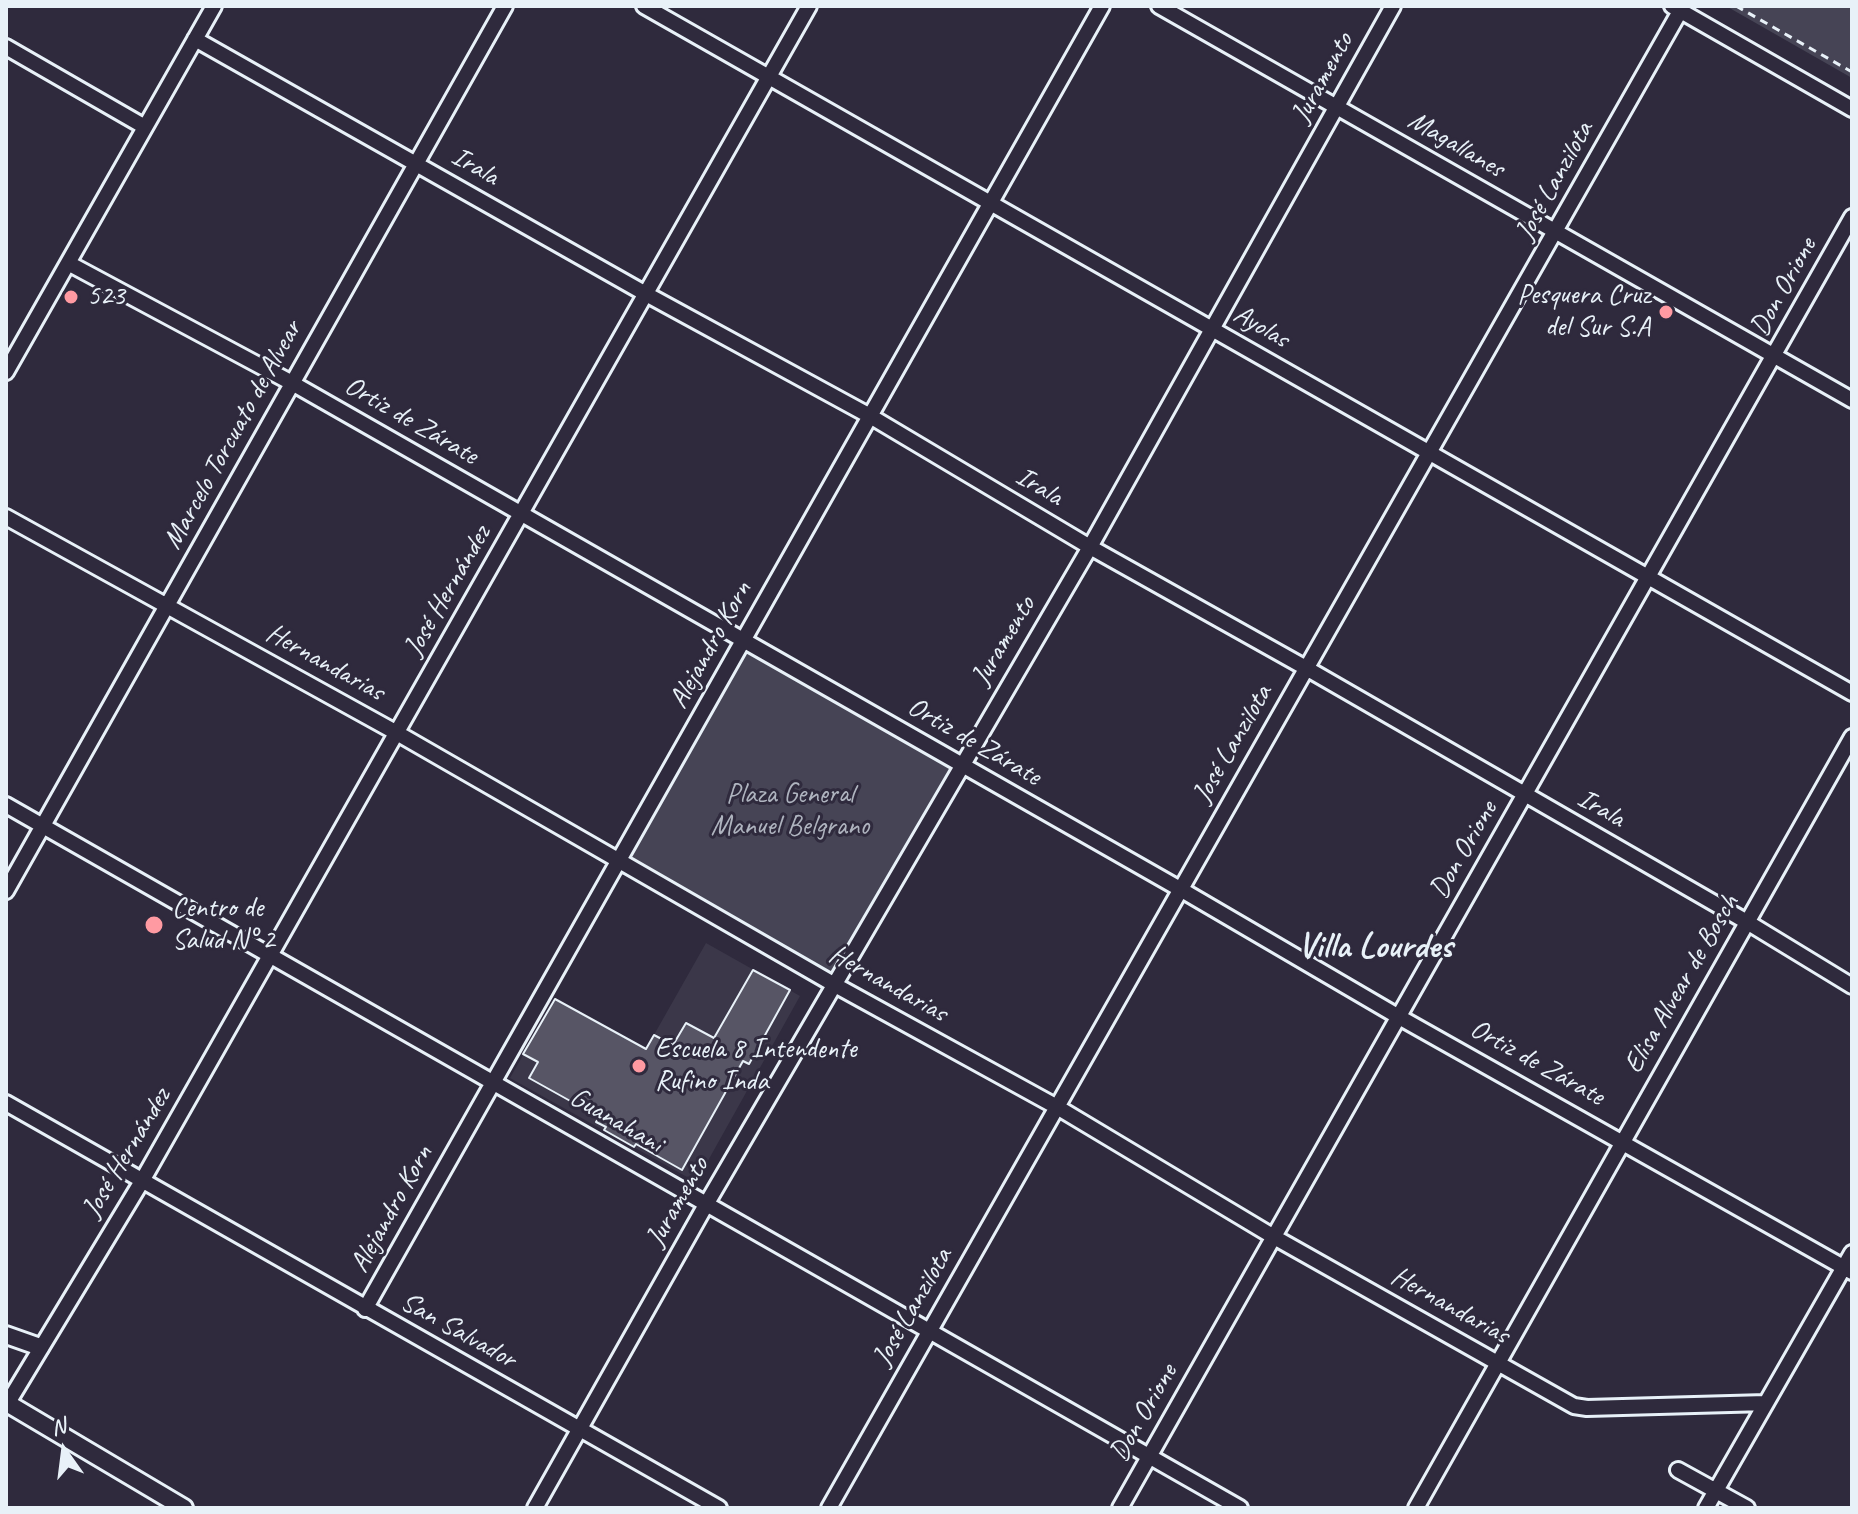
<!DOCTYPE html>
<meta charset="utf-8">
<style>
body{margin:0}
#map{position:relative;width:1858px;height:1514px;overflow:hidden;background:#2f2a3d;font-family:Caveat,sans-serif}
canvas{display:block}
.frame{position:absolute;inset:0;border:8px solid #e8f1f8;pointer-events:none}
.north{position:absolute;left:24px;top:1410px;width:80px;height:80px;-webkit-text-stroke:6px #2f2a3d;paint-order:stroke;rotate:346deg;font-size:22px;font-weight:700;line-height:32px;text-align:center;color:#e8f1f8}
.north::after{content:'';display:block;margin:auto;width:28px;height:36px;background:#e8f1f8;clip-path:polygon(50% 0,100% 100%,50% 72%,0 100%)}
</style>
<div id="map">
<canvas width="1858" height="1514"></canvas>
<div class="frame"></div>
<div class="north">N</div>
</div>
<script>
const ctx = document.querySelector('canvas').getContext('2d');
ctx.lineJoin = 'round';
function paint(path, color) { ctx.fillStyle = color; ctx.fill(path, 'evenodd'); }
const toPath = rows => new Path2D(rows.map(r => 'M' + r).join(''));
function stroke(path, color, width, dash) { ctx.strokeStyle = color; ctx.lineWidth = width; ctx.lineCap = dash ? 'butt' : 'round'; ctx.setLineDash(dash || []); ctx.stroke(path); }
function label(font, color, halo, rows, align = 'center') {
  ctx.font = font + ' Caveat,sans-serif'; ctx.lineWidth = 6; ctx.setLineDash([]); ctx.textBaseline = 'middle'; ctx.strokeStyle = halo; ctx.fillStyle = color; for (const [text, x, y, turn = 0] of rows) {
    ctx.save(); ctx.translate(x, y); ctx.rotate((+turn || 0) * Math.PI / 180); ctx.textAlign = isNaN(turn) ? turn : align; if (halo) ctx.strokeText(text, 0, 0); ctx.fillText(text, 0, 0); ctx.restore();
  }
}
const built = toPath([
 [706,943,800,996,700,1175,687,1177,510,1078,555,999,646,1049]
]);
const green = toPath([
 [1726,6,1852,6,1852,78],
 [743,640,961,764,835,985,619,859]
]);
const building = toPath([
 [753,970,790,990,749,1064,743,1061,682,1170,636,1144,634,1147,604,1130,606,1127,596,1122,599,1117,529,1078,538,1062,523,1054,555,999,646,1049,654,1035,673,1045,686,1023,714,1038,753,970]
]);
const path = toPath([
 [1736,6,1852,72]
]);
const minor = toPath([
 [644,6,1852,693],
 [1159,6,1852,400],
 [1672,6,1852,109],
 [195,39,646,294,870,416,1090,547,1306,668,1747,922,1852,986],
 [6,47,145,127],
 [68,263,292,383,1180,889,1399,1017,1852,1272],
 [6,372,214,6],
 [6,517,397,733,835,985,1057,1107,1274,1237,1574,1406,1587,1408,1766,1403],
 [6,805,1240,1508],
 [6,891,505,6],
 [6,1103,719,1508],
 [365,1309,1102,6],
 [6,1406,142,1181,809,6],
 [1678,1470,1747,1508],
 [535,1508,707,1203,1090,547,1393,6],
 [829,1508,1683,6],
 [1120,1508,1852,217],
 [1416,1508,1852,737],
 [1706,1508,1852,1253]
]);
const tertiary = toPath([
 [6,1335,40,1347],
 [7,1403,184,1508]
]);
const markers = [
 [71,297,8,"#ff9aa2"],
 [1666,312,8,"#ff9aa2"],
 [154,925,10,"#ff9aa2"],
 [639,1066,8,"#ff9aa2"]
];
const streetNames = [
 ["Juramento",1323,78,-61],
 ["Magallanes",1456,145,30],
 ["Irala",475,167,30],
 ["José Lanzilota",1555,181,-61],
 ["Don Orione",1784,287,-61],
 ["Ayolas",1261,327,30],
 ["Ortiz de Zárate",411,421,30],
 ["Marcelo Torcuato de Alvear",233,435,-61],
 ["Irala",1039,487,31],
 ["José Hernández",448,591,-60],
 ["Juramento",1004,641,-59],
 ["Alejandro Korn",711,645,-61],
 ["Hernandarias",325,663,29],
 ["Ortiz de Zárate",974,742,30],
 ["José Lanzilota",1233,744,-60],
 ["Irala",1601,809,30],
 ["Don Orione",1464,850,-60],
 ["Hernandarias",888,984,29],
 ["Elisa Alvear de Bosch",1682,984,-60],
 ["Ortiz de Zárate",1537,1063,29],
 ["Guanahani",616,1121,30],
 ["José Hernández",127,1153,-59],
 ["Juramento",678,1202,-60],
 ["Alejandro Korn",392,1209,-61],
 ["Hernandarias",1450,1306,29],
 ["José Lanzilota",913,1307,-60],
 ["San Salvador",458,1331,29],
 ["Don Orione",1144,1413,-60]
];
const poiNames = [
 ["Pesquera Cruz",1650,296,"right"],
 ["del Sur S.A",1650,328,"right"],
 ["523",87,297],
 ["Centro de",172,909],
 ["Salud N° 2",172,941],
 ["Escuela 8 Intendente",655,1050],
 ["Rufino Inda",655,1082]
];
const parkNames = [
 ["Plaza General",790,795],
 ["Manuel Belgrano",790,827]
];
const districtNames = [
 ["Villa Lourdes",1375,948]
];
paint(built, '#3b3749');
paint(green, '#464455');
paint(building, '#575565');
stroke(building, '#e8f1f8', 2);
stroke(minor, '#e8f1f8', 20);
stroke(tertiary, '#e8f1f8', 22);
stroke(path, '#e8f1f8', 3, [8, 6]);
stroke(minor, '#2f2a3d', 14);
stroke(tertiary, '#2f2a3d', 16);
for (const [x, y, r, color] of markers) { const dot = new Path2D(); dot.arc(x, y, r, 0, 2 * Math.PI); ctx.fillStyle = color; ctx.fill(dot); stroke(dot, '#2f2a3d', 3); }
label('28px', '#e8f1f8', '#2f2a3d', streetNames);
label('28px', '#e8f1f8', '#2f2a3d', poiNames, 'left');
label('28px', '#afb4bf', '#2f2a3d', parkNames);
label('bold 36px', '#e8f1f8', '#2f2a3d', districtNames);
</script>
